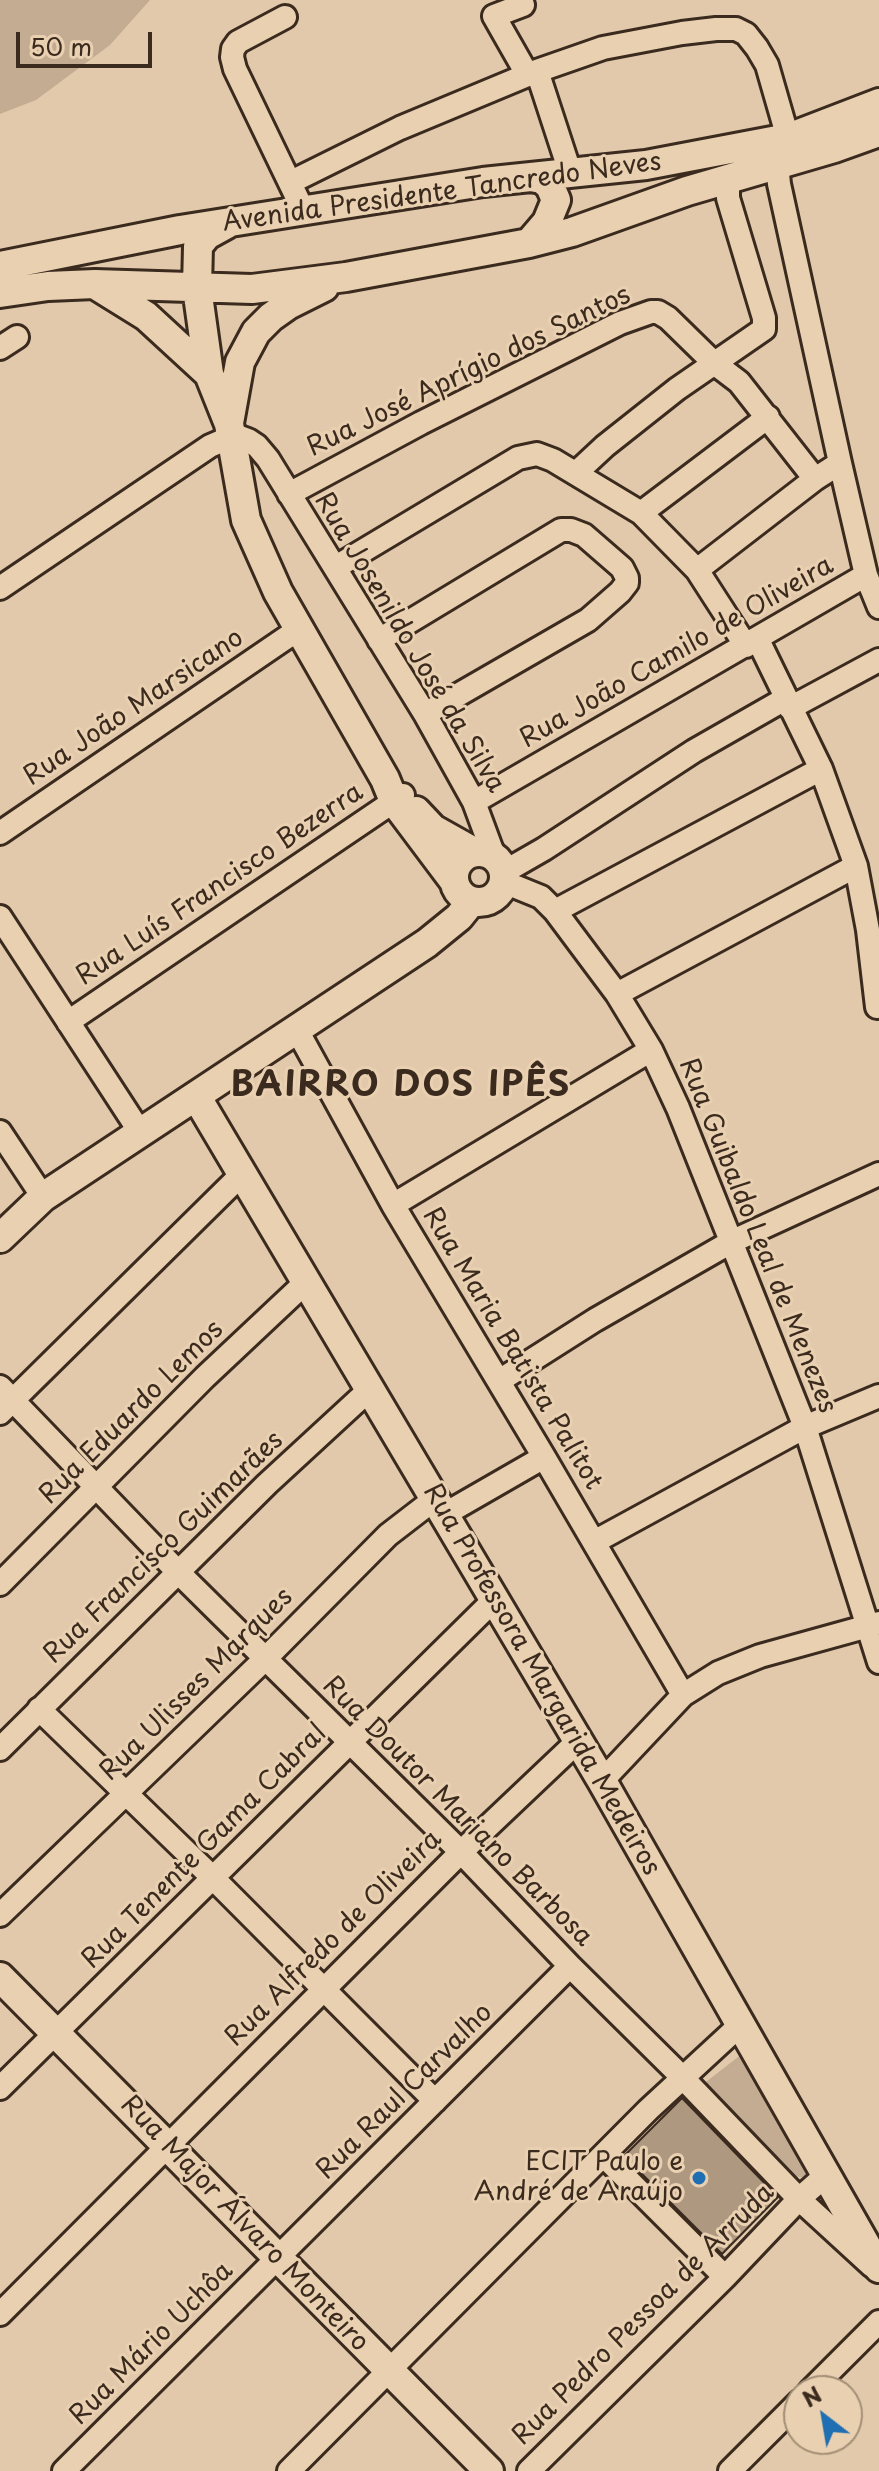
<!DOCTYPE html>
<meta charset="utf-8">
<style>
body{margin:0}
#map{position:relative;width:879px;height:2471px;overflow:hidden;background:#e2c9ab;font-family:"Playpen Sans",sans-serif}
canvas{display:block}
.north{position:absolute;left:783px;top:2375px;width:80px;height:80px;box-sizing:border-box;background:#e9d0b1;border:2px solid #a38e76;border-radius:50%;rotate:329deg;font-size:22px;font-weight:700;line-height:32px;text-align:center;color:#3b2a1e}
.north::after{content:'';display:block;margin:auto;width:28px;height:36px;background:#1f6fb2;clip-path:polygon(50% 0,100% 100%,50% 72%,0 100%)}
.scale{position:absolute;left:16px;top:32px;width:136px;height:36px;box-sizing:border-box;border:4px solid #3b2a1e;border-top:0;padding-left:10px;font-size:24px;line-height:28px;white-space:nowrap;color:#3b2a1e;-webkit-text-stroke:6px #e9d0b1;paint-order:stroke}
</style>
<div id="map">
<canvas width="879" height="2471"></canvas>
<div class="north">N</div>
<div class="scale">50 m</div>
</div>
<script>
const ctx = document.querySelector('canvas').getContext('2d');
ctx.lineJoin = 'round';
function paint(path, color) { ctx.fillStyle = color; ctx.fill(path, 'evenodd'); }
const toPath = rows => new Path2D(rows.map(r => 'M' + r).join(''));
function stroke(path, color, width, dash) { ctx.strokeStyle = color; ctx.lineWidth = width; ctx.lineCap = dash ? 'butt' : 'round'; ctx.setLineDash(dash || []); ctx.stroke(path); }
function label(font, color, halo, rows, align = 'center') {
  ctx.font = font + ' "Playpen Sans",sans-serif'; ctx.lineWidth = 6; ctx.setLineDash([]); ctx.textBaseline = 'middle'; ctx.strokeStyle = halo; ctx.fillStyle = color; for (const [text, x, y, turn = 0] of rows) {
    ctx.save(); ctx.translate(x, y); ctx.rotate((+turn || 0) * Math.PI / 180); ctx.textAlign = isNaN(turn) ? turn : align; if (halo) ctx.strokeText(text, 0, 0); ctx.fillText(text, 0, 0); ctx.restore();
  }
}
const green = toPath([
 [0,0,150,0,110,45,36,100,0,114],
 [747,2050,817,2169,808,2179,791,2175,702,2085]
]);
const building = toPath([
 [682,2098,778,2197,722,2254,624,2156,682,2098]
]);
const minor = toPath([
 [521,0,523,5,494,16,527,74],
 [285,17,238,42,233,49,232,57,235,69,303,210],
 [537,71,570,172],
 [777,165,779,184,840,463,866,575,879,607],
 [291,182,400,128,537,71,603,48,682,33,716,29,736,29,746,34,757,48,767,65,788,138],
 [0,348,17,337],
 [576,473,605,446,677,389,764,329,764,318,728,198,728,178],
 [289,494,421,423,620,323,651,312,658,312,668,318,714,363,739,382,815,479,840,463],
 [641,513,768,417],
 [336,567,518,458,537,454,553,460,641,513,697,570,746,646],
 [697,570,815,479],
 [0,588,210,446,231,437,240,437,248,440,257,446,268,459,425,714,474,802,494,856],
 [379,640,561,530,571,530,584,535,622,568,627,578,627,583,620,592,588,620,425,714],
 [758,640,821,769,856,866,868,930,877,1007],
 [790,708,879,660],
 [474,802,866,575],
 [0,833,299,629],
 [504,872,544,849,694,751,785,699],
 [504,882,541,897,555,911,617,994,651,1050,678,1108,805,1427,879,1662],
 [555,911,821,769],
 [0,917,140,1132],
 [617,994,856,866],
 [68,1022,403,795],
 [297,1030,393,1205,544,1457,683,1695],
 [0,1132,43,1197],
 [393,1205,651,1050],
 [499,1381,595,1320,731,1242,879,1174],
 [0,1387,179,1573,461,1852,570,1966,682,2077,799,2199,872,2266],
 [0,1413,242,1174],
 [445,1514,544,1457],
 [594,1542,805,1427,879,1396],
 [0,1584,205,1377,305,1283],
 [39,1709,212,1877,435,2101],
 [0,1749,267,1484,369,1390],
 [602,1781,683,1695,718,1673,760,1656,879,1623],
 [0,1915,265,1659,388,1535,436,1498],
 [0,2088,495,1599],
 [604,2156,725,2277],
 [0,2314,461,1852,577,1742],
 [810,2391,879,2322],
 [64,2471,570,1966],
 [289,2471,648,2110,739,2026],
 [529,2471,725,2277,799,2199,825,2176],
 [730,2471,799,2402]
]);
const major = toPath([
 [227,224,207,235,198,246,197,288,209,374,229,424,246,520,278,592,385,779,394,801,454,881],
 [529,243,547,222,556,200,550,186,542,179,530,177],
 [0,266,180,230,483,182,646,165,788,138,879,103],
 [96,285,146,316,209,374],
 [0,293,48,286,95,284,252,289,346,277,529,243,572,232,687,191,834,148,879,132],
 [229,423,240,362,256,332,271,317,288,305,324,287],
 [416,811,433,829,474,852],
 '454 877a25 25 0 1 1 50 0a25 25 0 1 1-50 0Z',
 [196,1096,602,1781,879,2268],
 [0,1238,43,1197,427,943,459,917,471,902],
 [0,1977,489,2471]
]);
const markers = [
 [699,2178,8,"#1f6fb2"]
];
const streetNames = [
 ["Avenida Presidente Tancredo Neves",442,193,-8],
 ["Rua José Aprígio dos Santos",469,372,-26],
 ["Rua Josenildo José da Silva",409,643,59],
 ["Rua João Camilo de Oliveira",677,653,-30],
 ["Rua João Marsicano",134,708,-34],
 ["Rua Luís Francisco Bezerra",220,885,-34],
 ["Rua Guibaldo Leal de Menezes",757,1236,68],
 ["Rua Maria Batista Palitot",512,1349,59],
 ["Rua Eduardo Lemos",132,1413,-45],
 ["Rua Francisco Guimarães",164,1548,-44],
 ["Rua Professora Margarida Medeiros",541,1680,60],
 ["Rua Ulisses Marques",197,1685,-45],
 ["Rua Doutor Mariano Barbosa",457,1812,45],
 ["Rua Tenente Gama Cabral",205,1847,-45],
 ["Rua Alfredo de Oliveira",334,1939,-45],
 ["Rua Raul Carvalho",405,2092,-45],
 ["Rua Major Álvaro Monteiro",244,2224,46],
 ["Rua Pedro Pessoa de Arruda",644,2315,-45],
 ["Rua Mário Uchôa",152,2344,-45]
];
const poiNames = [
 ["ECIT Paulo e",683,2163],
 ["André de Araújo",683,2193]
];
const districtNames = [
 ["BAIRRO DOS IPÊS",401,1087]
];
paint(green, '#c3ac91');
paint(building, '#ae9880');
stroke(building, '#3b2a1e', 2);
stroke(minor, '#3b2a1e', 28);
stroke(major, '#3b2a1e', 34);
stroke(minor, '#e9d0b1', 22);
stroke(major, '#e9d0b1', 28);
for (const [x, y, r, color] of markers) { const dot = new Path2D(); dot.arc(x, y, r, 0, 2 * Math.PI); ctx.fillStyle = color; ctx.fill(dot); stroke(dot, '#e9d0b1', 3); }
label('26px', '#3b2a1e', '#e9d0b1', streetNames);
label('26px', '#3b2a1e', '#e9d0b1', poiNames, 'right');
ctx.letterSpacing = '2px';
label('bold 34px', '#3b2a1e', '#e9d0b1', districtNames);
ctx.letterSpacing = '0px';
</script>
